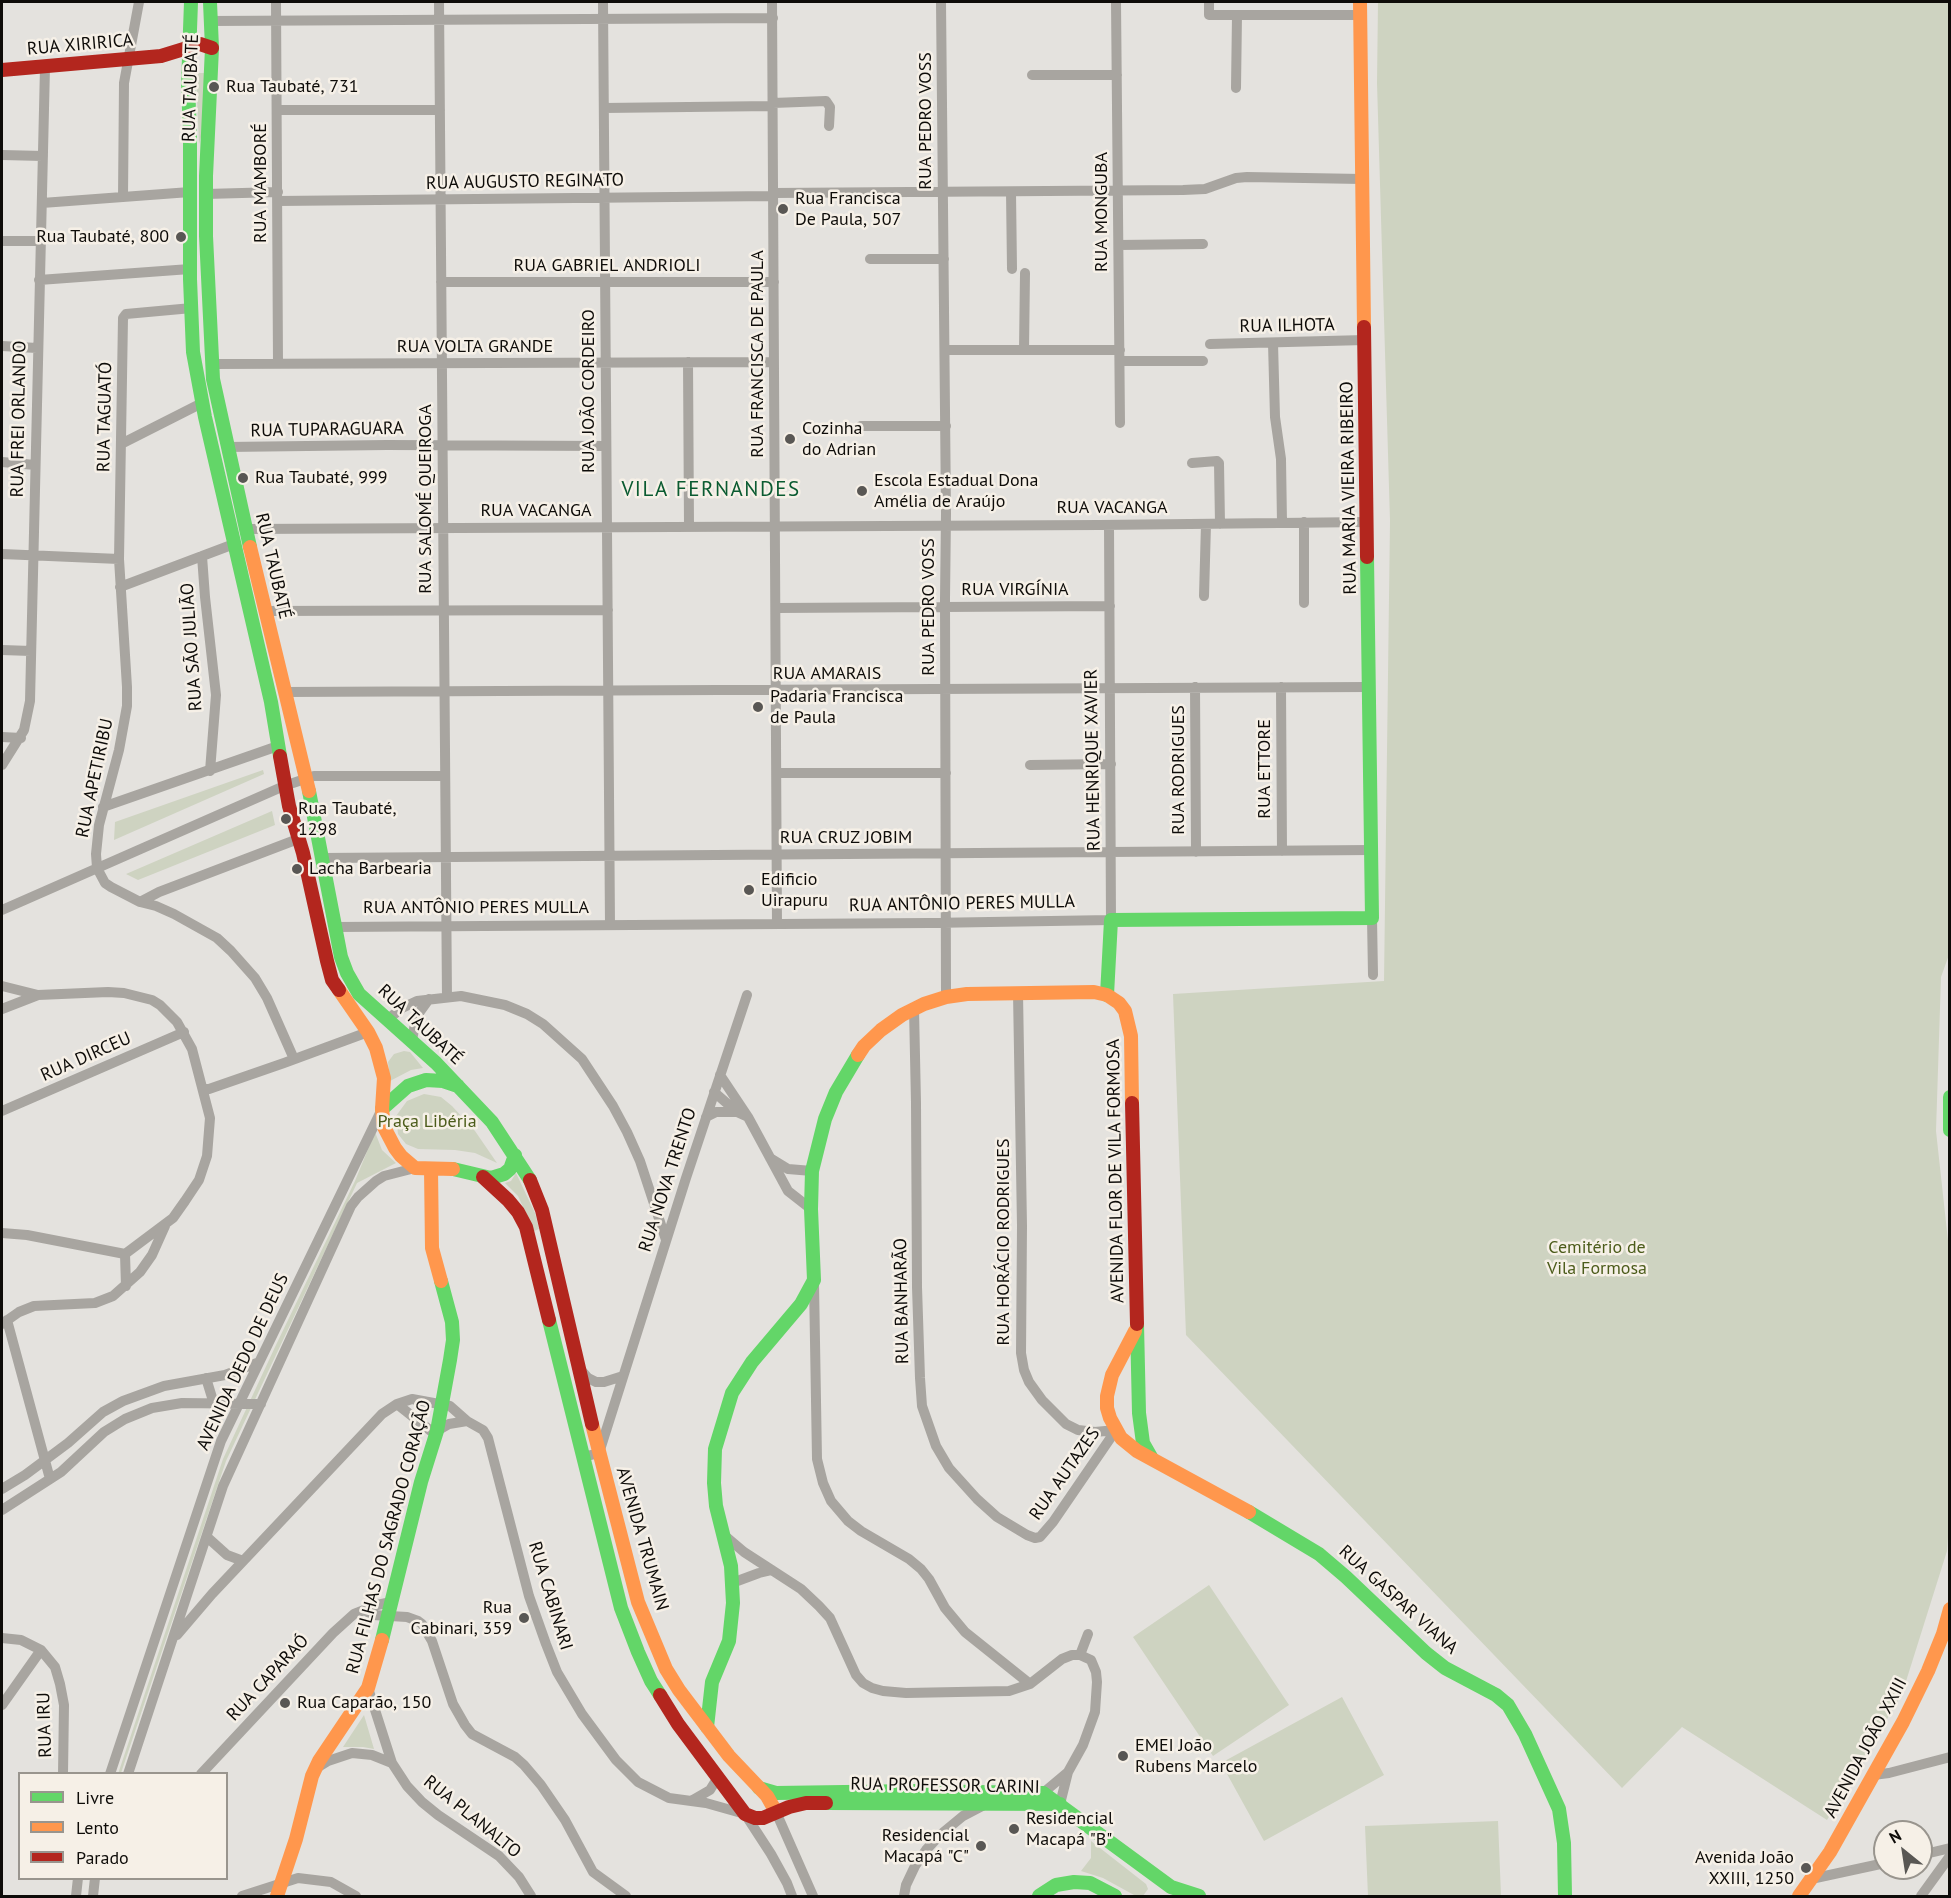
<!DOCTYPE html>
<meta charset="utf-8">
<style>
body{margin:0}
#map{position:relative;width:1951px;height:1898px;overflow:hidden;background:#e4e2de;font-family:"PT Sans",sans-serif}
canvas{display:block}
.frame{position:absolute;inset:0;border:3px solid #0e0c09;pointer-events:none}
.legend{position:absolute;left:18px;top:1772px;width:210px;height:108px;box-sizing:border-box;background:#f6f0e7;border:2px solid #99958e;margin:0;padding:8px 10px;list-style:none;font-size:18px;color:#0e0c09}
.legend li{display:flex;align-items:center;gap:12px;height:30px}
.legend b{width:30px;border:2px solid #99958e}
.north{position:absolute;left:1873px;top:1820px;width:60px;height:60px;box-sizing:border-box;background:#f6f0e7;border:2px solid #99958e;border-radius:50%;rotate:330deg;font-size:16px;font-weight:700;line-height:24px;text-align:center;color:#0e0c09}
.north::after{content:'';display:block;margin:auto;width:21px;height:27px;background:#595754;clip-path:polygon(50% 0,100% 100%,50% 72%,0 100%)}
</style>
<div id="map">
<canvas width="1951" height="1898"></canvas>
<div class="frame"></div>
<ul class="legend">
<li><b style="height:8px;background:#63d668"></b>Livre</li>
<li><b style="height:8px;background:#ff974d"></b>Lento</li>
<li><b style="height:8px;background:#b3261e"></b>Parado</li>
</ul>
<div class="north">N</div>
</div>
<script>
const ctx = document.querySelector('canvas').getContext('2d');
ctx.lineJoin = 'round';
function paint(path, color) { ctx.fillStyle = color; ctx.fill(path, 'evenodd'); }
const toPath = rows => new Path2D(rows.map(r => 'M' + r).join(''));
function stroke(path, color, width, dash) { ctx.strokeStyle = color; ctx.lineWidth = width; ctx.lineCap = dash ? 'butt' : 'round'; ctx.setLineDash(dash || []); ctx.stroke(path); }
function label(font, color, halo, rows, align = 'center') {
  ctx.font = font + ' "PT Sans",sans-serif'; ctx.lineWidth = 5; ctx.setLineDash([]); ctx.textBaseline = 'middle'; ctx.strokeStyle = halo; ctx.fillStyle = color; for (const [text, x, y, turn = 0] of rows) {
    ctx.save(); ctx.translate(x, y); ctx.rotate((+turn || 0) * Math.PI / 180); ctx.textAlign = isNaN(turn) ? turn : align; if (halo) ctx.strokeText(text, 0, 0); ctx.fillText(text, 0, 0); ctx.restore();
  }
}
const green = toPath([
 [1378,2,1949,2,1950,952,1941,977,1936,1131,1950,1259,1949,1523,1947,1551,1902,1694,1827,1820,1682,1727,1622,1788,1186,1335,1173,994,1384,981,1390,521,1377,83],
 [196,73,207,73,203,130,199,144],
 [263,770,264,774,114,840,115,822],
 [272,811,275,825,138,880,126,874],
 [404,1051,410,1052,423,1068,411,1070,390,1081,388,1062,394,1054],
 [424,1094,441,1097,452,1106,475,1131,497,1163,475,1153,455,1150,418,1149,406,1144,398,1134,396,1116,407,1101],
 [375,1132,382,1150,396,1163,357,1183,226,1461,121,1773,118,1774,223,1459,275,1347,355,1181],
 [516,1173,535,1213,539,1229,534,1231,518,1196,505,1183,511,1181],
 [1209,1585,1289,1705,1213,1756,1133,1637],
 [1342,1697,1384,1775,1264,1841,1221,1763],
 [364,1715,374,1749,363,1747,343,1747],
 [1498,1821,1501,1896,1368,1896,1365,1826],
 [1091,1841,1146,1884,1148,1889,1143,1896,1134,1895,1103,1878,1081,1871,1091,1858]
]);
const street = toPath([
 [276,2,278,364],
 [439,2,447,997],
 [603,2,610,925],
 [772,2,777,923],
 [941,2,946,513,945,599,946,997],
 [1116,2,1120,423],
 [1209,2,1209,15,1360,15],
 [211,21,773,18],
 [1032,75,1117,75],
 [1236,88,1237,15],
 [773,103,826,101,830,107,829,126],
 [604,108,773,106],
 [277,110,440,110],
 [2,155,43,156],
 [1011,192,1012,269],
 [774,193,1183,190,1205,189,1236,178,1247,177,1362,179],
 [206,194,278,192],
 [123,197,124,83,139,2],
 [278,201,773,196],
 [42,203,190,192],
 [2,241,40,241],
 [1119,245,1203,244],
 [870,259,944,259],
 [39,280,190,269],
 [441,282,774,282],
 [192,308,126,314,123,318,119,559,127,687,127,706,119,750,99,825,96,854,97,868,105,883,111,887,140,902,156,906,174,914,217,938,231,951,255,978,267,998,294,1059],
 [1273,343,1275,417,1281,459,1282,523],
 [1210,344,1365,340],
 [2,346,37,348],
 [945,350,1120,350],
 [1024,350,1025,273],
 [1120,361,1203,361],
 [688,362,689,526],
 [211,364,774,362],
 [861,426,946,426],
 [121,444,202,403],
 [227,447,387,445,606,446],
 [2,462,35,465],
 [1192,463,1217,461,1219,463,1220,524],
 [246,529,1100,525,1368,522],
 [2,554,119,559],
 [202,556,205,597,216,695,210,771],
 [120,587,234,544],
 [1204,596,1206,524],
 [1304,603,1304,522],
 [776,608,1110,606],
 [264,611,608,610],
 [2,650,31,651],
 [1195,687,1196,852],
 [1281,687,1282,851],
 [285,692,1369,687],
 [2,737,21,738],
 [2,765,24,730,30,701,45,67],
 [1030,765,1111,764],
 [777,773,946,773],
 [103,807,278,746],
 [322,858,1371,850],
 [140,902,159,892,298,839],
 [2,910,284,786,314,776,445,776],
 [1372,918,1373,975],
 [336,927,929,923,1111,920,1109,525],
 [2,986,38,995,108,992,124,993,152,1000,160,1005,177,1022,192,1049,210,1118,207,1156,199,1180,185,1201,173,1218,125,1254,27,1235,2,1233],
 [1018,993,1022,1226,1021,1353,1024,1370,1029,1382,1042,1400,1066,1424,1078,1430,1095,1432,1116,1430],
 [2,1009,38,995],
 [914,1009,916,1103,917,1287,920,1378,922,1406,936,1446,949,1468,977,1499,997,1517,1027,1535,1035,1538,1040,1537,1053,1522,1116,1430],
 [388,1019,402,1008,417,1001,461,996,505,1005,527,1014,543,1024,582,1059,613,1106,627,1132,640,1161,666,1240],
 [412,1041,416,1017,429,999],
 [720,1075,748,1117,788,1191,811,1209],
 [204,1089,209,1089,284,1063,368,1032],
 [714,1092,737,1112,748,1117],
 [2,1111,184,1032],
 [706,1117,716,1112,737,1112],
 [770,1158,788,1169,812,1171],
 [125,1254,126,1286],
 [814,1283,817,1459,823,1483,831,1501,848,1521,861,1531,909,1559,921,1569,929,1579,945,1608,965,1632,1030,1684],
 [7,1320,50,1479],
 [2,1324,19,1312,34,1306,95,1303,113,1296,140,1272,152,1255,165,1226],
 [581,1370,588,1378,596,1382,604,1382,623,1376],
 [206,1378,214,1404],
 [397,1404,436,1435],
 [437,1431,449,1424,467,1421,483,1430,488,1438,529,1596,546,1644,557,1672,582,1714,616,1760,638,1782,669,1798,706,1803,745,1814,771,1854,787,1883,792,1896],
 [583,1457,599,1453,686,1178,747,995],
 [2,1489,25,1475,68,1443,103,1412,123,1401,164,1386,225,1375,257,1363],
 [2,1510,61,1472,104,1432,125,1419,152,1408,182,1403,261,1404],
 [724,1535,744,1552,801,1589,819,1606,830,1618,856,1675,863,1683,872,1688,883,1691,906,1693,1009,1691,1030,1684,1062,1659,1072,1655,1080,1655,1091,1660,1096,1672,1097,1682,1095,1712,1083,1745,1068,1772,1060,1804],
 [207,1537,227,1555,243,1561],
 [732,1583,759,1573,772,1570],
 [364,1610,373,1615,407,1617,418,1621,422,1624,432,1641,453,1704,465,1725,472,1734,515,1757,524,1765,541,1785,565,1820,593,1872,626,1896],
 [177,1635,212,1594,382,1414,397,1404,412,1399,450,1406,467,1421],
 [2,1638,21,1640,41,1650,55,1667,60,1684,64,1705,63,1774],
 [1080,1655,1088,1634],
 [368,1688,392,1763,407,1786,422,1802,438,1815,499,1856,519,1877,531,1896],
 [2,1705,41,1650],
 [315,1769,328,1761,352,1753,372,1755,392,1763],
 [110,1774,221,1441,382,1109],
 [128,1774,223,1486,351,1206,358,1197,376,1181,384,1176,415,1168],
 [201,1774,333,1633,354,1614,377,1605,391,1602],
 [1873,1775,1889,1773,1950,1757],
 [1043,1793,1068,1772],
 [691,1801,710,1790,718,1777],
 [776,1812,813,1896],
 [1921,1855,1950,1848],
 [1811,1879,1885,1863],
 [76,1896,78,1878],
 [93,1896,95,1878],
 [242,1896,298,1878,331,1882,356,1896],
 [904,1896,906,1885,915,1866,926,1850,940,1835,963,1816,984,1805],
 [1921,1896,1950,1856]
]);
const fast = toPath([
 [191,2,188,85,190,134,190,279,193,352,205,417,271,702,280,756],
 [210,2,212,48,206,176,206,236,213,379,250,547],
 [309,791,341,957,347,973,359,994,436,1063,492,1122,530,1180],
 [1107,995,1111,920,1372,918,1367,557],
 [1950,1097,1950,1130],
 [382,1109,408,1086,426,1080,443,1081,458,1086],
 [453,1169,491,1178,504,1174,510,1169,515,1155],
 [549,1320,621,1608,638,1652,651,1681,660,1695],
 [1137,1324,1139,1413,1143,1443,1151,1457],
 [1249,1512,1319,1554,1346,1577,1426,1653,1445,1668,1496,1695,1508,1705,1525,1734,1559,1809,1564,1843,1565,1896],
 [382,1640,421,1482,437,1431,450,1360,453,1340,452,1322,441,1281],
 [707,1727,712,1682,729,1641,733,1603,731,1566,716,1506,714,1483,715,1449,732,1393,752,1362,801,1304,814,1280,811,1209,812,1171,825,1119,836,1092,858,1055],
 [759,1788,776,1793,913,1791,1043,1793,1171,1887,1199,1896],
 [826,1803,1060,1804],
 [1039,1896,1056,1885,1074,1882,1090,1883,1115,1896]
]);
const slow = toPath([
 [1360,2,1364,327],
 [250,547,309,791],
 [339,990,368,1032,376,1048,384,1078,382,1109,384,1127,395,1148,401,1156,415,1168,453,1169],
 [858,1055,864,1046,881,1030,902,1015,924,1004,946,997,967,994,1094,992,1107,995,1119,1003,1125,1011,1131,1036,1132,1103],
 [431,1169,432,1248,441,1281],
 [1135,1331,1112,1375,1107,1396,1107,1408,1110,1418,1121,1438,1137,1451,1249,1512],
 [592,1424,638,1602,666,1669,679,1690,729,1756,767,1796,776,1812],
 [277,1896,296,1839,312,1776,319,1761,368,1688,382,1640],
 [1799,1896,1830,1852,1903,1722,1928,1671,1943,1634,1950,1609]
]);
const jam = toPath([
 [2,70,161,56,200,44,212,48],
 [1364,327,1367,557],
 [280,756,289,806,303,853,327,961,332,980,339,990],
 [1132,1103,1137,1324],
 [483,1177,508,1200,518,1212,526,1227,549,1320],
 [530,1180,542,1210,592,1424],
 [660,1695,678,1724,745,1814,755,1818,763,1818,789,1807,806,1803,826,1803]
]);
const markers = [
 [214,87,6,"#595754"],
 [783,209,6,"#595754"],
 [181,237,6,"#595754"],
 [790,439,6,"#595754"],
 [243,478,6,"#595754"],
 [862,491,6,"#595754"],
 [758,707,6,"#595754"],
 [286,819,6,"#595754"],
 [297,869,6,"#595754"],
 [749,890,6,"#595754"],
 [524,1618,6,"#595754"],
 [285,1703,6,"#595754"],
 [1123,1756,6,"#595754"],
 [1014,1829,6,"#595754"],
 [981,1846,6,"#595754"],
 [1806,1868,6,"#595754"]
];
const streetNames = [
 ["RUA XIRIRICA",80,45,-5],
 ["RUA TAUBATÉ",191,88,-88],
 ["RUA PEDRO VOSS",926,121,-90],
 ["RUA AUGUSTO REGINATO",525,182,-1],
 ["RUA MAMBORÉ",261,183,-90],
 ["RUA MONGUBA",1102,212,-90],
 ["RUA GABRIEL ANDRIOLI",607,266],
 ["RUA ILHOTA",1287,326,-1],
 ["RUA VOLTA GRANDE",475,347],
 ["RUA FRANCISCA DE PAULA",758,354,-90],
 ["RUA JOÃO CORDEIRO",589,391,-90],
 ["RUA TAGUATÓ",105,417,-89],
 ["RUA FREI ORLANDO",19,419,-89],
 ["RUA TUPARAGUARA",327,430,-1],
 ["RUA MARIA VIEIRA RIBEIRO",1349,488,-91],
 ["RUA SALOMÉ QUEIROGA",426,499,-90],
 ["RUA VACANGA",1112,508],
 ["RUA VACANGA",536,511],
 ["RUA TAUBATÉ",273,566,77],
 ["RUA VIRGÍNIA",1015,590],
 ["RUA PEDRO VOSS",929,607,-90],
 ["RUA SÃO JULIÃO",192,647,-94],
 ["RUA AMARAIS",827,674],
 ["RUA HENRIQUE XAVIER",1093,760,-91],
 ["RUA ETTORE",1265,769,-90],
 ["RUA RODRIGUES",1179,770,-90],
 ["RUA APETIRIBU",95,778,-78],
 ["RUA CRUZ JOBIM",846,838],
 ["RUA ANTÔNIO PERES MULLA",962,904,-1],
 ["RUA ANTÔNIO PERES MULLA",476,908],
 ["RUA TAUBATÉ",420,1025,43],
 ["RUA DIRCEU",86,1057,-24],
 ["AVENIDA FLOR DE VILA FORMOSA",1116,1171,-91],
 ["RUA NOVA TRENTO",668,1180,-72],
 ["RUA HORÁCIO RODRIGUES",1004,1242,-90],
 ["RUA BANHARÃO",902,1301,-91],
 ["AVENIDA DEDO DE DEUS",243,1362,-65],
 ["RUA AUTAZES",1065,1474,-55],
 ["RUA FILHAS DO SAGRADO CORAÇÃO",389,1537,-75],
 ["AVENIDA TRUMAIN",642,1539,74],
 ["RUA CABINARI",550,1596,73],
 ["RUA GASPAR VIANA",1398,1600,42],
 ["RUA CAPARAÓ",268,1678,-47],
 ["RUA IRU",45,1725,-92],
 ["AVENIDA JOÃO XXIII",1866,1748,-62],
 ["RUA PROFESSOR CARINI",945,1786,1],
 ["RUA PLANALTO",472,1817,39]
];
const poiNames = [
 ["Rua Taubaté, 731",226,87],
 ["Rua Francisca",795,199],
 ["De Paula, 507",795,220],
 ["Rua Taubaté, 800",169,237,"right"],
 ["Cozinha",802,429],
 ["do Adrian",802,450],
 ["Rua Taubaté, 999",255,478],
 ["Escola Estadual Dona",874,481],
 ["Amélia de Araújo",874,502],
 ["Padaria Francisca",770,697],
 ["de Paula",770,718],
 ["Rua Taubaté,",298,809],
 ["1298",298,830],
 ["Lacha Barbearia",309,869],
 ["Edificio",761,880],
 ["Uirapuru",761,901],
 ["Rua",512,1608,"right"],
 ["Cabinari, 359",512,1629,"right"],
 ["Rua Caparão, 150",297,1703],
 ["EMEI João",1135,1746],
 ["Rubens Marcelo",1135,1767],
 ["Residencial",1026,1819],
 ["Macapá \"B\"",1026,1840],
 ["Residencial",969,1836,"right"],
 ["Macapá \"C\"",969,1857,"right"],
 ["Avenida João",1794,1858,"right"],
 ["XXIII, 1250",1794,1879,"right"]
];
const parkNames = [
 ["Praça Libéria",427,1122],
 ["Cemitério de",1597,1248],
 ["Vila Formosa",1597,1269]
];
const quarterNames = [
 ["VILA FERNANDES",711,490]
];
paint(green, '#ced3c1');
stroke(street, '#a8a5a0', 10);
stroke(fast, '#63d668', 14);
stroke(slow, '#ff974d', 14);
stroke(jam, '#b3261e', 14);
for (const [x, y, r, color] of markers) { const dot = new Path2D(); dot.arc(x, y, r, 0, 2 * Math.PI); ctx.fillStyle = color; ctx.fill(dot); stroke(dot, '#f6f0e7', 2); }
label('18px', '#0e0c09', '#f6f0e7', streetNames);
label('18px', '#0e0c09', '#f6f0e7', poiNames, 'left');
label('18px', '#4c5c1b', '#f6f0e7', parkNames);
ctx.letterSpacing = '1.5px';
label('21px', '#0b5b31', '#f6f0e7', quarterNames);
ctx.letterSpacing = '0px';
</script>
